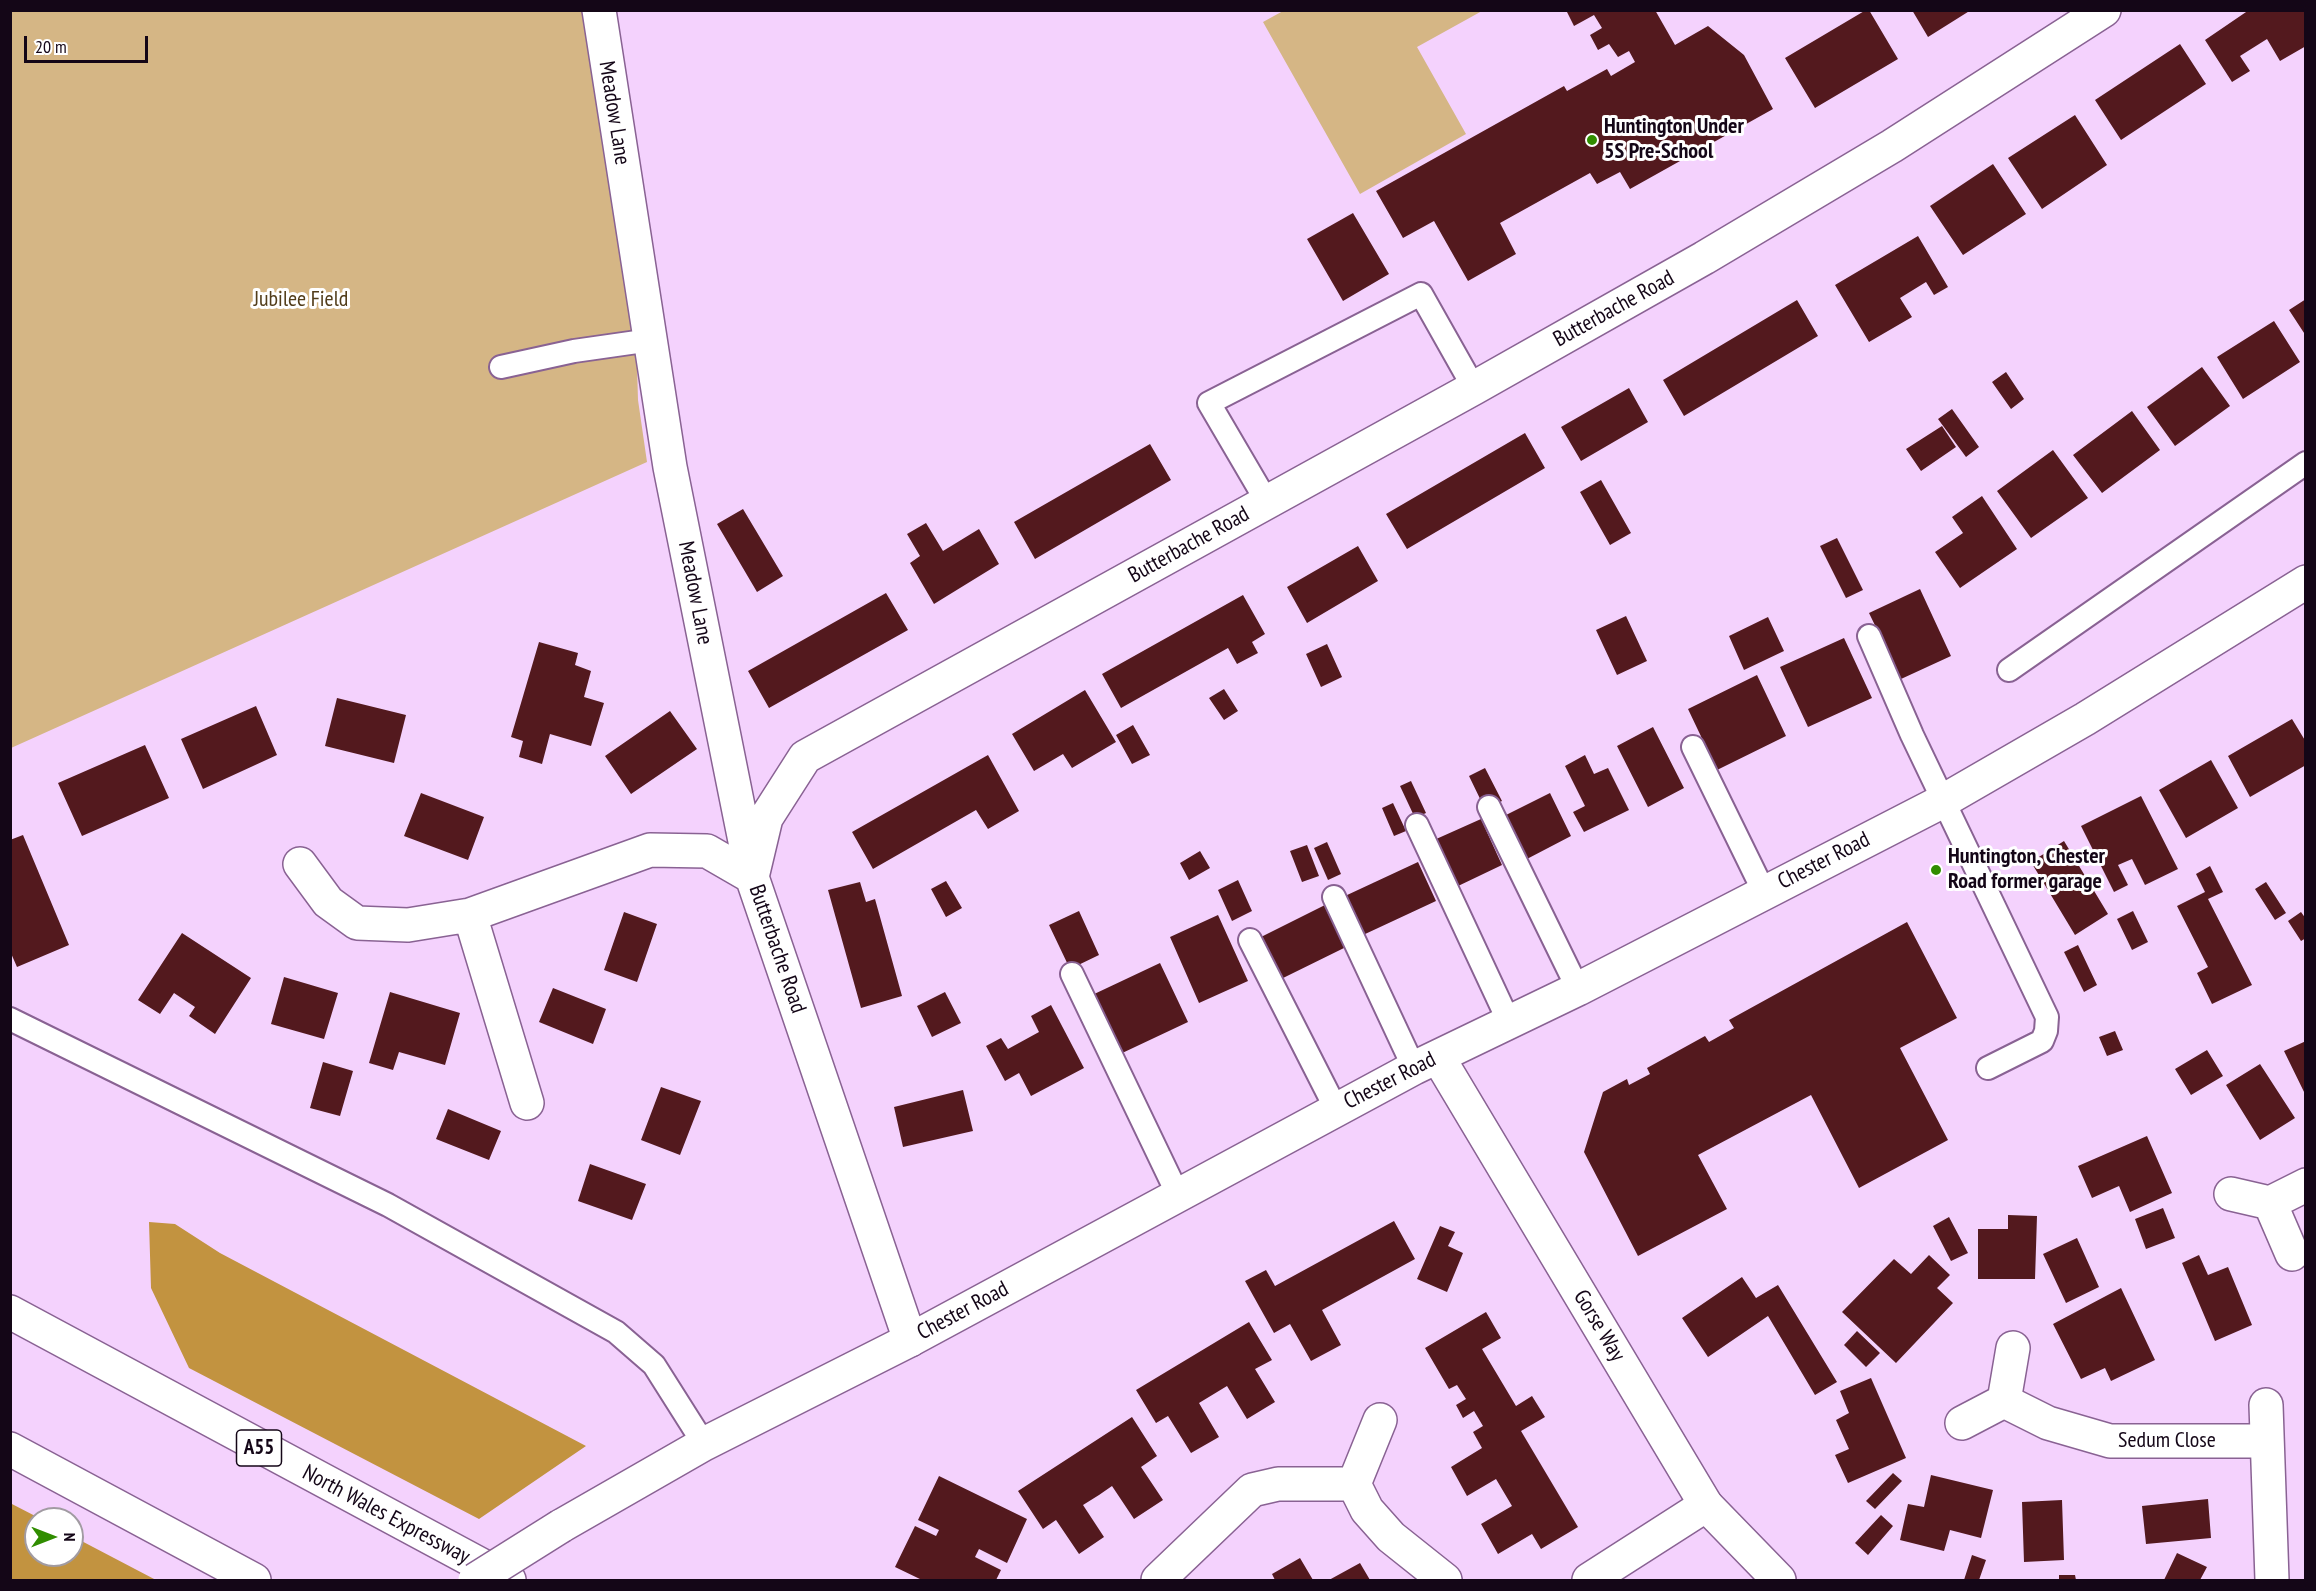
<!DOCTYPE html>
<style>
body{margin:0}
#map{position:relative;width:2316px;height:1591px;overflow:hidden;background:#f4d2fd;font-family:"PT Sans Narrow",sans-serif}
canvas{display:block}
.frame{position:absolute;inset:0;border:12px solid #140617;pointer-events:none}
.north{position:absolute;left:24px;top:1507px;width:60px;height:60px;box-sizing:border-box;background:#fff;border:2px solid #a19ba2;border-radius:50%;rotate:90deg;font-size:16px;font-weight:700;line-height:24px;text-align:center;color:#140617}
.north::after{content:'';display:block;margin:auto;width:21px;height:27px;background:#308d00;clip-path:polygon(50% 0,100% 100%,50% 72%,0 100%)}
.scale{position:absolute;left:24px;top:36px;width:124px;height:27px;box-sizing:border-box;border:3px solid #140617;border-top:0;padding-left:8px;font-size:18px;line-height:21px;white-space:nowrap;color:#140617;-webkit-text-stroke:4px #fff;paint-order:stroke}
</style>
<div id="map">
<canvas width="2316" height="1591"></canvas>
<div class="frame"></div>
<div class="north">N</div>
<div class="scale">20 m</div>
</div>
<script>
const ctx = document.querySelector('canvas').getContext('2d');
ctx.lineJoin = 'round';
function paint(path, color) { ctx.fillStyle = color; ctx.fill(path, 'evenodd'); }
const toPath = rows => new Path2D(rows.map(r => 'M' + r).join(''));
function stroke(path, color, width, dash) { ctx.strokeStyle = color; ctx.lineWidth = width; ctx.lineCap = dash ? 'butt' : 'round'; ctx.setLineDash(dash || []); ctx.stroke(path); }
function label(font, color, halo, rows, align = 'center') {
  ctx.font = font + ' "PT Sans Narrow",sans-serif'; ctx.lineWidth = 6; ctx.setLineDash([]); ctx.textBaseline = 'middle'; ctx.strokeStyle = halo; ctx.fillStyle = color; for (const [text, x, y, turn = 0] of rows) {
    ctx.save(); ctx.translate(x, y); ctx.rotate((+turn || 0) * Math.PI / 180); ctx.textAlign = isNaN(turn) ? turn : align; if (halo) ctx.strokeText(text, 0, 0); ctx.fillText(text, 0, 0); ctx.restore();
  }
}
const green = toPath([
 [10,11,589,11,636,332,638,400,647,462,11,748],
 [1283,11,1482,11,1417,47,1466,134,1360,194,1263,22]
]);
const forest = toPath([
 [149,1222,175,1224,220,1253,586,1446,479,1519,189,1368,151,1288],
 [10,1503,41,1519,36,1519,36,1555,72,1555,72,1536,156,1580,11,1580]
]);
const building = toPath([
 [1566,10,1655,10,1675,45,1708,26,1744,55,1773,109,1630,189,1620,172,1597,184,1590,173,1500,223,1516,254,1468,281,1434,221,1403,238,1376,191,1564,86,1567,91,1607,69,1611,76,1635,62,1629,51,1618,57,1609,44,1598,50,1590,35,1602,28,1594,15,1574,26],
 [1866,10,1869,10,1898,59,1815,108,1785,58],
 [1912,10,1971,10,1928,37],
 [2249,10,2306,10,2306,46,2280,61,2267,39,2240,56,2250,71,2232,82,2205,40],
 [2180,44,2206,84,2121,140,2095,100],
 [2075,115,2107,165,2042,209,2008,158],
 [1993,164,2026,214,1963,255,1930,206],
 [1353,213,1389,274,1343,301,1307,239],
 [1918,236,1948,287,1934,295,1926,282,1900,298,1912,317,1869,342,1835,285],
 [2306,299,2306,336,2289,310],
 [1797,300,1818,336,1684,416,1663,380],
 [2274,321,2300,362,2243,399,2217,357],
 [2202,367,2230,406,2175,446,2147,407],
 [2006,372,2024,399,2011,409,1992,382],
 [1629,388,1648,422,1581,461,1561,427],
 [1952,409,1979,447,1966,457,1938,419],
 [2132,411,2160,450,2102,493,2073,455],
 [1942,426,1956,447,1921,471,1906,449],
 [1525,433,1545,468,1407,549,1386,514],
 [1150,444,1171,480,1035,559,1014,522],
 [2053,450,2088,498,2031,538,1997,491],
 [1601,480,1631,533,1610,545,1580,492],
 [1982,496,2017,549,1960,588,1935,552,1963,533,1952,517],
 [743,509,783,576,757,592,717,524],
 [926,523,943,551,979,529,999,564,934,604,910,563,920,556,907,534],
 [1837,538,1863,590,1846,598,1820,546],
 [1358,546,1378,581,1307,623,1287,587],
 [1920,589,1951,656,1901,679,1869,613],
 [886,593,908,630,769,708,748,671],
 [1243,595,1265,634,1252,642,1258,653,1237,664,1228,648,1121,708,1102,674],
 [1626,616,1647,661,1617,675,1596,630],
 [1768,617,1784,651,1744,670,1729,636],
 [1844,638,1872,698,1808,727,1780,667],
 [539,642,578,653,575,665,591,671,584,697,604,703,591,746,550,734,542,764,519,757,523,741,511,737],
 [1327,644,1342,677,1321,687,1306,654],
 [1757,675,1786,736,1717,770,1688,709],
 [1224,689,1238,711,1224,720,1209,698],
 [1085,690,1116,742,1072,768,1063,754,1034,771,1012,734],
 [337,698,406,715,394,763,325,746],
 [256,706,277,755,203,789,181,739],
 [670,711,697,749,631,794,605,756],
 [2292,719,2306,742,2306,765,2250,797,2228,756],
 [1133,725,1150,755,1132,764,1116,735],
 [1653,727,1684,788,1648,807,1617,746],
 [145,745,169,798,82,836,58,783],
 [988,755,1019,811,988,829,976,810,873,869,852,832],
 [1585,755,1594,774,1608,768,1629,810,1584,832,1573,812,1585,806,1565,766],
 [2211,760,2238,808,2186,838,2159,790],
 [1485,768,1502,801,1485,809,1469,776],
 [1411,781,1426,813,1415,818,1400,786],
 [421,793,484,817,468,860,404,836],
 [1550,793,1571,836,1525,860,1502,817],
 [2141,796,2178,869,2145,885,2132,859,2118,865,2128,885,2114,892,2081,826],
 [1393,803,1406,831,1394,836,1382,808],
 [1481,819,1502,865,1456,887,1434,840],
 [23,835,69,945,17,967,10,951,10,840],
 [2064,841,2108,914,2075,935,2031,862],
 [1327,842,1341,874,1328,880,1314,848],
 [1307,845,1319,876,1302,882,1290,851],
 [1200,851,1210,868,1189,880,1180,863],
 [1418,862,1436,901,1363,935,1345,896],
 [2210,866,2223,892,2208,899,2252,985,2212,1004,2197,973,2208,967,2177,906,2205,892,2196,874],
 [1238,880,1252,911,1232,921,1218,890],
 [946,881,962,908,946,917,931,889],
 [860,882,866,902,875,899,902,996,861,1008,828,890],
 [2266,882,2286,913,2275,920,2255,889],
 [1325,905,1346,947,1279,980,1259,938],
 [1079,911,1099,955,1070,969,1049,925],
 [2133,911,2148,942,2132,950,2117,919],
 [624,912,657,924,637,982,604,970],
 [2301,912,2306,919,2306,938,2301,941,2288,921],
 [1218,915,1248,981,1199,1003,1170,937],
 [1907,922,1957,1018,1900,1048,1948,1140,1859,1188,1811,1095,1698,1155,1727,1209,1638,1256,1584,1152,1603,1092,1627,1079,1629,1085,1650,1074,1647,1068,1705,1036,1709,1042,1734,1028,1729,1020],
 [182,933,251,978,215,1034,189,1016,195,1007,174,993,160,1014,138,1000],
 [2078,945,2097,985,2084,992,2064,952],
 [1160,963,1188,1022,1118,1055,1090,996],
 [284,977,338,993,324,1039,271,1024],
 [553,988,606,1009,593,1044,539,1022],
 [390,992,460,1013,445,1065,399,1052,393,1070,369,1063],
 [945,992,961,1023,932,1037,917,1006],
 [1051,1005,1084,1068,1031,1096,1019,1073,1005,1081,986,1046,1001,1038,1008,1049,1039,1032,1031,1016],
 [2115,1031,2123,1050,2107,1056,2099,1037],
 [2306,1041,2306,1096,2284,1051],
 [2207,1050,2223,1076,2191,1095,2175,1069],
 [323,1062,353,1071,340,1116,310,1108],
 [2260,1064,2295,1118,2260,1140,2226,1085],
 [661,1087,701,1101,680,1155,641,1140],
 [963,1090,973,1131,903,1147,894,1107],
 [448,1109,501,1131,489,1160,436,1139],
 [2147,1136,2172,1193,2130,1212,2119,1186,2092,1198,2078,1166],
 [590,1164,646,1184,632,1220,578,1201],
 [2163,1208,2175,1238,2146,1249,2135,1219],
 [2008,1215,2037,1216,2035,1279,1978,1279,1978,1229,2008,1229],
 [1949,1217,1968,1253,1951,1261,1933,1226],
 [1394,1221,1415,1259,1322,1310,1341,1345,1311,1361,1290,1324,1274,1333,1245,1281,1266,1270,1275,1286],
 [1440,1226,1455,1232,1448,1246,1463,1253,1447,1292,1417,1279],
 [2077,1238,2099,1287,2066,1303,2043,1254],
 [1929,1255,1950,1275,1937,1288,1953,1303,1896,1363,1842,1312,1894,1259,1911,1274],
 [2199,1255,2208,1275,2228,1267,2252,1325,2215,1341,2182,1263],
 [1742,1277,1756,1298,1778,1285,1837,1382,1815,1395,1768,1316,1708,1357,1682,1318],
 [2121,1288,2155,1360,2111,1381,2105,1368,2081,1379,2053,1324],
 [1486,1312,1501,1338,1482,1349,1516,1406,1532,1396,1545,1417,1521,1431,1578,1527,1541,1549,1532,1534,1498,1554,1481,1524,1512,1506,1496,1479,1467,1496,1451,1467,1482,1448,1473,1432,1483,1426,1474,1411,1463,1418,1456,1405,1466,1399,1457,1385,1449,1389,1425,1348],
 [1249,1322,1272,1360,1255,1369,1275,1402,1247,1419,1227,1386,1199,1403,1219,1437,1191,1453,1168,1416,1156,1423,1136,1390],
 [1857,1331,1880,1353,1866,1367,1844,1345],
 [1871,1378,1906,1458,1848,1483,1835,1455,1849,1449,1836,1420,1849,1413,1840,1391],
 [1132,1417,1157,1456,1141,1467,1163,1500,1134,1519,1112,1486,1099,1495,1083,1505,1104,1537,1079,1554,1056,1520,1043,1529,1018,1491],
 [1893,1473,1902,1481,1875,1509,1866,1501],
 [1931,1475,1993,1490,1981,1538,1950,1530,1944,1551,1900,1540,1908,1504,1924,1507],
 [939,1476,1027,1519,1007,1563,979,1549,975,1557,1001,1570,996,1580,922,1580,895,1567,915,1526,936,1536,939,1530,918,1520],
 [2208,1499,2211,1538,2146,1544,2142,1506],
 [2062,1500,2064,1560,2024,1562,2022,1502],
 [1881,1515,1893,1526,1868,1555,1855,1543],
 [2177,1553,2207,1567,2200,1580,2164,1580],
 [1972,1555,1986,1560,1979,1580,1964,1580],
 [1300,1558,1313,1580,1275,1580,1272,1574],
 [1360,1563,1370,1580,1329,1580],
 [2059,1575,2075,1575,2076,1580,2059,1580]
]);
const lane = toPath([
 [501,367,574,351,651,340],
 [1267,502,1209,403,1421,294,1474,388],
 [1869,636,1912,735,2047,1017,2046,1031,2042,1041,1988,1068],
 [2009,670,2306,463],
 [1693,747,1764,892],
 [1489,807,1578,989],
 [1417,825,1509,1022],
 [1334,897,1414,1068],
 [1250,940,1336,1109],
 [1072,974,1178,1195],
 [10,1019,388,1205,616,1332,654,1365,704,1444]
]);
const street = toPath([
 [599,10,670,467,750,866],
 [300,864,328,902,357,923,408,925,470,915],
 [527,1103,470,915,650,850,707,851,752,877],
 [2231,1194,2270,1203],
 [2292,1254,2270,1203,2306,1185],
 [910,1340,752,877,766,818,805,757,1474,388,1704,258,1892,146,2104,10],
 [2004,1401,2013,1348],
 [2266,1405,2272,1580],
 [1380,1420,1354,1484,1367,1510,1391,1537,1445,1580],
 [1962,1423,2004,1401,2048,1423,2110,1441,2266,1441],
 [1158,1580,1252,1490,1278,1484,1354,1484],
 [1589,1580,1706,1505]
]);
const secondary = toPath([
 [1438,1057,1706,1505,1779,1580],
 [561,1526,704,1444,910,1340,1414,1068,1578,989,1943,801,2085,719,2306,582]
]);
const highway = toPath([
 [10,1312,509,1580],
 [10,1449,254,1580]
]);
const secondaryBridge = toPath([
 [475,1580,561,1526]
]);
const markers = [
 [1592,140,6,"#308d00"],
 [1936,870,6,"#308d00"]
];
const shields = [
 [259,1448,45]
];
const shieldNames = [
 ["A55",259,1448]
];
const streetNames = [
 ["Meadow Lane",614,113,81],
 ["Butterbache Road",1614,309,-29],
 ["Butterbache Road",1189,545,-29],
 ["Meadow Lane",695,593,79],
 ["Chester Road",1824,861,-27],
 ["Butterbache Road",777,949,71],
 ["Chester Road",1390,1081,-27],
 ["Chester Road",963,1311,-28],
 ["Gorse Way",1599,1326,59],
 ["Sedum Close",2167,1441],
 ["North Wales Expressway",386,1515,28]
];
const poiNames = [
 ["Huntington Under",1604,127],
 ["5S Pre-School",1604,152],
 ["Huntington, Chester",1948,857],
 ["Road former garage",1948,882]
];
const parkNames = [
 ["Jubilee Field",301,300]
];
paint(green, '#d5b685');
paint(forest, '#c29340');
paint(building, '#53191e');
stroke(lane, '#896293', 26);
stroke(street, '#896293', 36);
stroke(secondary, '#896293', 36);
stroke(highway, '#896293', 36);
stroke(lane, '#fff', 22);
stroke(street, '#fff', 33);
stroke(secondary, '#fff', 33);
stroke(highway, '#fff', 33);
stroke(secondaryBridge, '#896293', 36, []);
stroke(secondaryBridge, '#fff', 33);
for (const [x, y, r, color] of markers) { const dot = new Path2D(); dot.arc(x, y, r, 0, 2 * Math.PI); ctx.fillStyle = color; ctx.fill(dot); stroke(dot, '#fff', 2); }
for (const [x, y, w] of shields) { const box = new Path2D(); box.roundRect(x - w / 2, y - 18, w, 36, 4.5); ctx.fillStyle = '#fff'; ctx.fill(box); stroke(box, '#140617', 1.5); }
label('bold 21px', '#140617', null, shieldNames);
label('22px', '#140617', '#fff', streetNames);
label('bold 22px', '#140617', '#fff', poiNames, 'left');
label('22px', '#523d1a', '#fff', parkNames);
</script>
